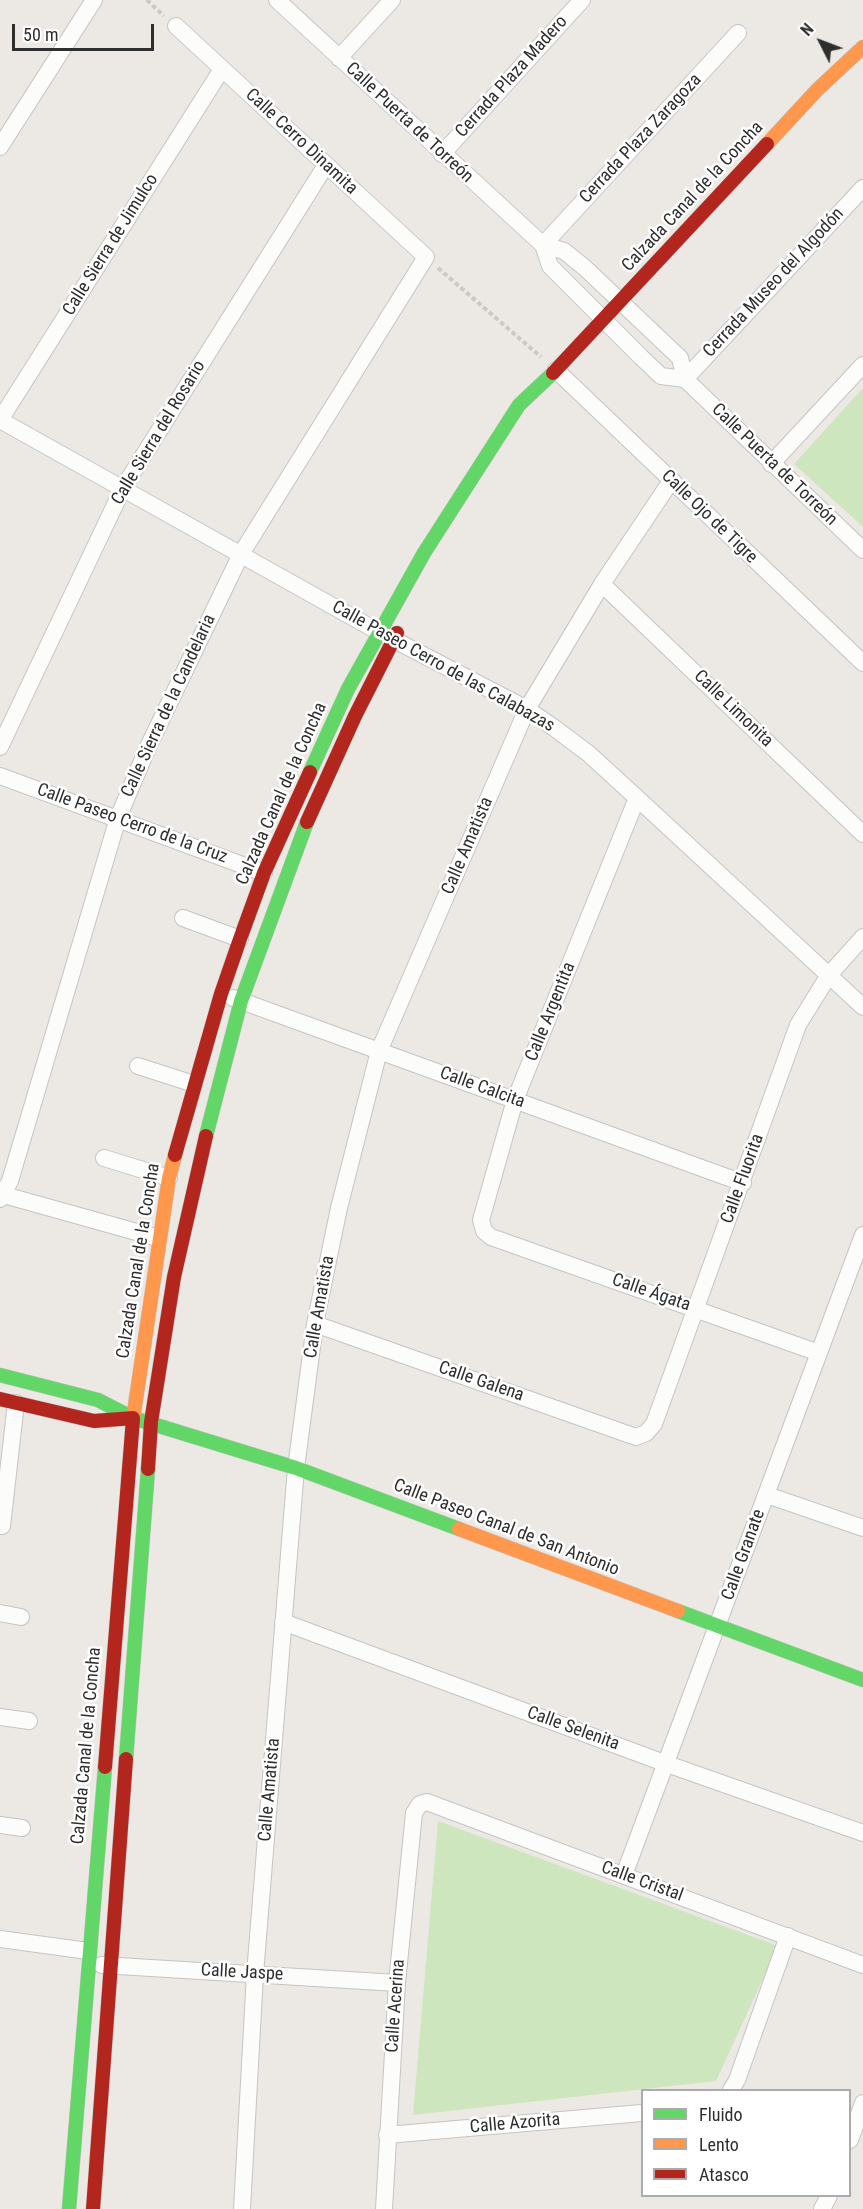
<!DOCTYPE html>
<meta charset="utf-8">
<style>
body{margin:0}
#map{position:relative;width:863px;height:2209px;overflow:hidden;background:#ece8e4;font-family:"Roboto Condensed",sans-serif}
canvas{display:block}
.legend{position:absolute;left:641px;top:2089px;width:210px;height:108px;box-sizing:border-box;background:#fff;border:2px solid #ababab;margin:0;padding:8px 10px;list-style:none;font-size:18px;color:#2e2e2e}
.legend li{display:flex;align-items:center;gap:12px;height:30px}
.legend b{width:30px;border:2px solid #ababab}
.north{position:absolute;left:791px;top:12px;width:60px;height:60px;-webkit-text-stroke:4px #fff;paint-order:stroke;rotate:312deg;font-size:16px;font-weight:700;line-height:24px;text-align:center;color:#2e2e2e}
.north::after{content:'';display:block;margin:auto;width:21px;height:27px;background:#2e2e2e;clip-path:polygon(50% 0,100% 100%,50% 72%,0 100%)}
.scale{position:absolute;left:12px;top:24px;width:142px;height:27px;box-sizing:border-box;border:3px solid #2e2e2e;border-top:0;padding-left:8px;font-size:18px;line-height:21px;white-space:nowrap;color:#2e2e2e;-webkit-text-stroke:4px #fff;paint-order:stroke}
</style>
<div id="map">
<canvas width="863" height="2209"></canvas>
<ul class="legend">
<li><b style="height:8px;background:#63d668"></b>Fluido</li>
<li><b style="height:8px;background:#ff974d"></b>Lento</li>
<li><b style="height:8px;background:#b3261e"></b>Atasco</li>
</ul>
<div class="north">N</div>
<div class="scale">50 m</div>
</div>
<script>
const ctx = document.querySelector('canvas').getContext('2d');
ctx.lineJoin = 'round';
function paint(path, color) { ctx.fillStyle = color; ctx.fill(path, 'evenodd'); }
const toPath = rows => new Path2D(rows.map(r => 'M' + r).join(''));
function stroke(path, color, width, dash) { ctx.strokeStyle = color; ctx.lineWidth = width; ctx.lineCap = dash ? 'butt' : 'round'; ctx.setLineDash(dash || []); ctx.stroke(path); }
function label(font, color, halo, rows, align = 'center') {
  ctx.font = font + ' "Roboto Condensed",sans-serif'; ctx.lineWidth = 5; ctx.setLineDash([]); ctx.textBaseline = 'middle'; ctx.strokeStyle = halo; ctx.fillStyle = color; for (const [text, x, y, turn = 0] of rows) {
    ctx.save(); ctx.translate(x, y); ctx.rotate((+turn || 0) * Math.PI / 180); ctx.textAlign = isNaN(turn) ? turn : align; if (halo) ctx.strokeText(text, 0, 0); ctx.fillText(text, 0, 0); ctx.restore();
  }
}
const green = toPath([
 [862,389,863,390,863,527,794,464],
 [438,1821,778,1946,716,2081,413,2115]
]);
const path = toPath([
 [147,0,164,16],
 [438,268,541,357]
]);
const street = toPath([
 [277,0,543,245,564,251,584,267,680,358,685,379,863,550],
 [339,58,392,0],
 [0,147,94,0],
 [442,154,582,0],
 [543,245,738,33],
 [543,245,550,266,641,357,661,376,685,379],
 [556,370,863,663],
 [685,379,863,188],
 [0,420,379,632,527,709,553,727,589,754,637,798,863,1007],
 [0,420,222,69],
 [771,464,863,365],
 [602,584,863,834],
 [0,747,123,488,326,165],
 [0,776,264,873],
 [637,798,515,1100,481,1220,484,1231,491,1237,819,1353],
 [183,918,240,939],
 [233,998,743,1183],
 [138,1066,194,1084],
 [104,1158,169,1178],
 [4,1195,158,1238],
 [0,1199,10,1181,118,818,148,747,241,554,426,257,176,26],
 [315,1324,636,1437,646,1433,654,1424,798,1025,829,975,863,937],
 [767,1495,863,1528],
 [2,1526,16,1403],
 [0,1613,21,1617],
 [283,1622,667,1764,863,1833],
 [0,1717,29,1721],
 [0,1825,22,1828],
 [624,1875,863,1235],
 [0,1939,88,1951],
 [102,1965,397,1983],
 [731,2090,737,2080,788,1936],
 [387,2135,642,2113],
 [850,2140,863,2103],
 [242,2209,255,1974,296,1468,315,1324,339,1208,379,1051,527,709,602,584,671,481],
 [384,2209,397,1983,414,1813,420,1804,427,1802,863,1965],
 [822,2209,829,2196]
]);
const fast = toPath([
 [310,772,348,689,424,553,519,405,553,373],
 [206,1136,241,1001,307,822],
 [0,1375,98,1400,133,1418,296,1468,459,1529],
 [678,1611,863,1680],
 [126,1759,148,1469],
 [69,2209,105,1767]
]);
const slow = toPath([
 [767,144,817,90,863,47],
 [133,1419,169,1178,175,1155],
 [459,1529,678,1611]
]);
const jam = toPath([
 [553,373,767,144],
 [307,822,355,716,397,633],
 [175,1155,221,994,240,939,264,873,310,772],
 [0,1399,94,1421,133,1418],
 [148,1469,151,1422,174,1277,206,1136],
 [105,1767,133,1419],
 [93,2209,126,1759]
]);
const streetNames = [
 ["Cerrada Plaza Madero",512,77,-48],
 ["Calle Puerta de Torreón",409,123,43],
 ["Cerrada Plaza Zaragoza",641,139,-47],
 ["Calle Cerro Dinamita",301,142,43],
 ["Calzada Canal de la Concha",693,197,-47],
 ["Calle Sierra de Jimulco",111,245,-58],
 ["Cerrada Museo del Algodón",774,283,-47],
 ["Calle Sierra del Rosario",159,433,-59],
 ["Calle Puerta de Torreón",774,465,44],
 ["Calle Ojo de Tigre",709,517,44],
 ["Calle Paseo Cerro de las Calabazas",443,667,29],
 ["Calle Sierra de la Candelaria",169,706,-65],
 ["Calle Limonita",733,709,44],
 ["Calzada Canal de la Concha",282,794,-66],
 ["Calle Paseo Cerro de la Cruz",132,824,20],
 ["Calle Amatista",468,846,-67],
 ["Calle Argentita",551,1012,-68],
 ["Calle Calcita",482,1088,20],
 ["Calle Fluorita",743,1179,-70],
 ["Calzada Canal de la Concha",139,1261,-81],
 ["Calle Ágata",651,1293,19],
 ["Calle Amatista",320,1307,-80],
 ["Calle Galena",481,1382,19],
 ["Calle Paseo Canal de San Antonio",506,1528,21],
 ["Calle Granate",744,1555,-70],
 ["Calle Selenita",573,1729,20],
 ["Calzada Canal de la Concha",87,1746,-85],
 ["Calle Amatista",270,1790,-85],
 ["Calle Cristal",642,1882,20],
 ["Calle Jaspe",242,1973,3],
 ["Calle Acerina",396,2006,-86],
 ["Calle Azorita",515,2124,-5]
];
paint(green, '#cee6be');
stroke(street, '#c5c4c5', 18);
stroke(fast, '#c5c4c5', 15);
stroke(slow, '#c5c4c5', 15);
stroke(jam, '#c5c4c5', 15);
stroke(path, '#c9c9c8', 4, [4.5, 3]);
stroke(street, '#fcfcfb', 16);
stroke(fast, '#63d668', 14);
stroke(slow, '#ff974d', 14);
stroke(jam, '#b3261e', 14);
label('18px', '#2e2e2e', '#fff', streetNames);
</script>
